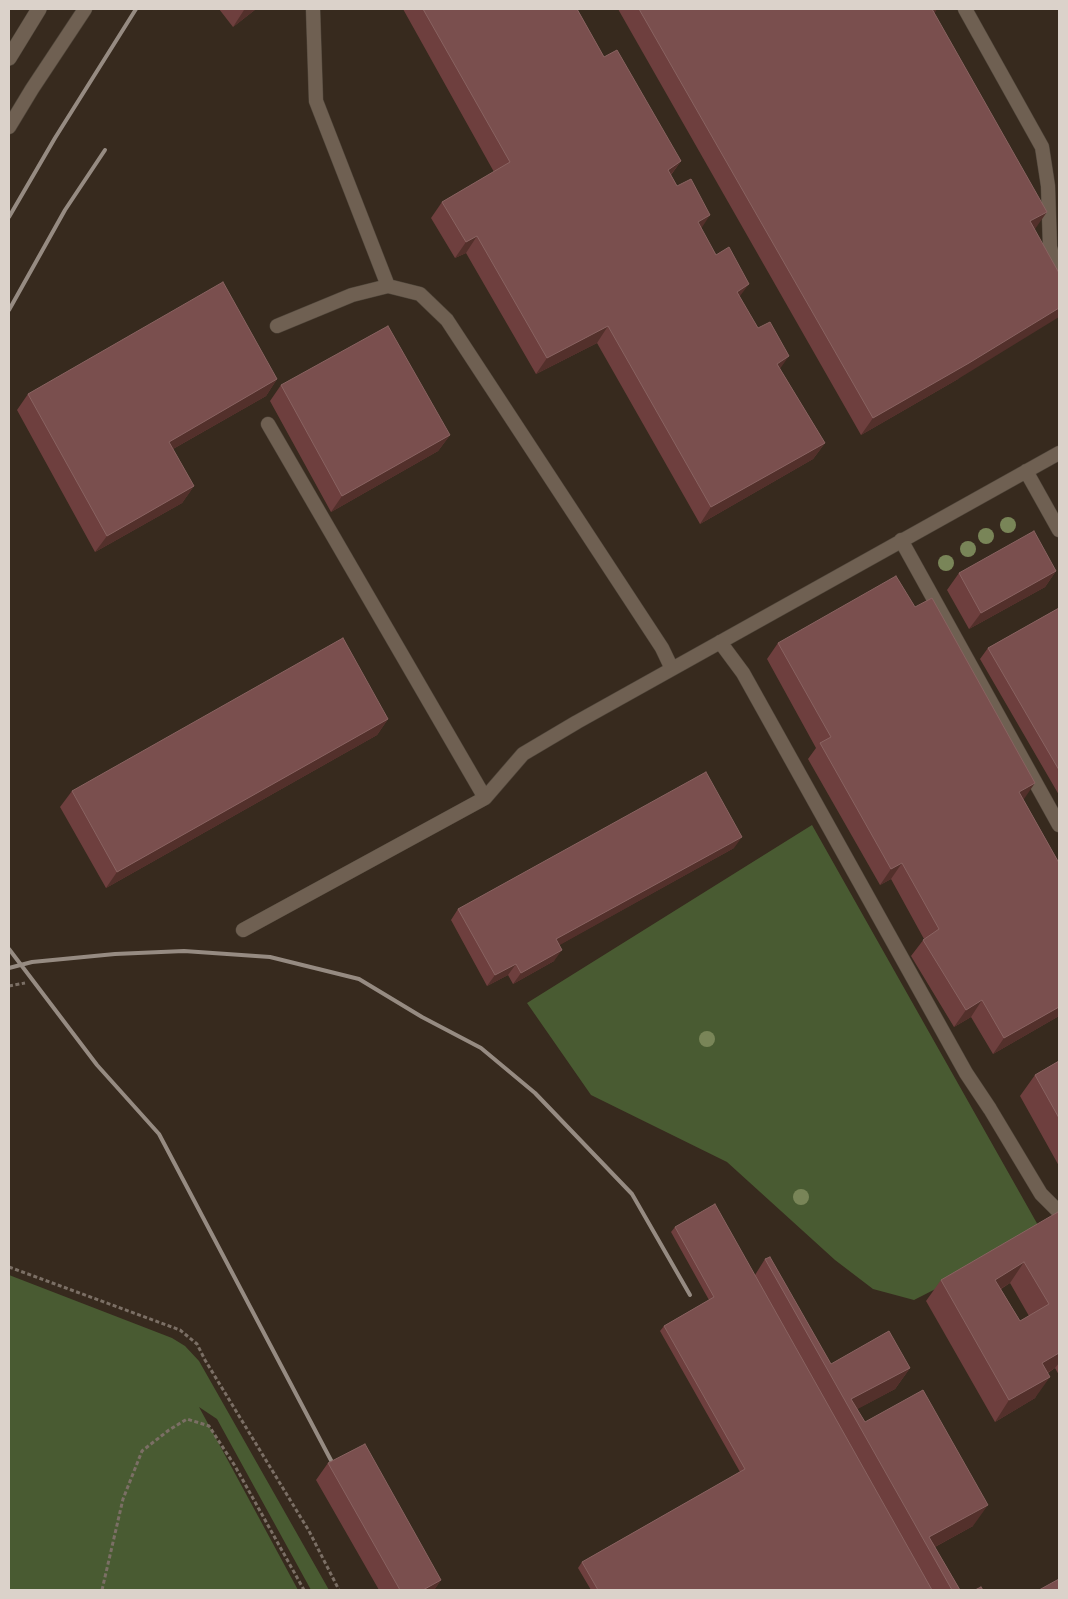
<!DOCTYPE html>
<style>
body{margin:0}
#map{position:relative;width:1068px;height:1599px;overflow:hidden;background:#372a1e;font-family:"Crimson Pro",serif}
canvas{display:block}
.frame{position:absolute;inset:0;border:10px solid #dbd2ca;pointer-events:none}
</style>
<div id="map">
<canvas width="1068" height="1599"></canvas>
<div class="frame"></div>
</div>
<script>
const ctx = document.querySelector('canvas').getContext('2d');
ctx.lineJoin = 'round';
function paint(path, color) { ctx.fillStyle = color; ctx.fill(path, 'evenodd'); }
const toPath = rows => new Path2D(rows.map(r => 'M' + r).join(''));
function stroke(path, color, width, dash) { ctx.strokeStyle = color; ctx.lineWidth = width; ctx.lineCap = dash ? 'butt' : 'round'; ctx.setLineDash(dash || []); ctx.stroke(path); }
const green = toPath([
 [812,825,1043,1234,914,1300,873,1289,835,1260,727,1162,591,1095,527,1003],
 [9,1275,172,1338,185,1346,199,1361,329,1590,311,1590,217,1419,199,1407,298,1590,9,1590]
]);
const path = toPath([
 [9,986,25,983],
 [9,1267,180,1330,197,1344,205,1360,309,1531,339,1590],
 [102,1590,123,1499,142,1451,169,1430,187,1419,209,1426,235,1466,304,1590]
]);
const service = toPath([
 [313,9,316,101,388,286],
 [965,9,1042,147,1048,186,1050,247,1056,272,1059,279],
 [9,127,32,89,85,9],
 [277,326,352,295,388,286,420,294,447,320,662,648,672,669],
 [268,424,485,798],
 [1026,471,1059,530],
 [901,540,1059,825],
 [720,642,743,673,966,1073,990,1109,1041,1194,1059,1212],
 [243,930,485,798,523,754,577,722,1059,453]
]);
const minor = toPath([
 [9,58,39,9]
]);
const rail = toPath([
 [9,217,55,138,136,9],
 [9,310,65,210,105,150],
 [9,949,97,1065,159,1134,334,1466],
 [9,968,32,962,115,954,184,951,270,957,359,979,422,1017,481,1048,535,1093,632,1194,690,1295]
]);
const trees = [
 [1008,525],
 [986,536],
 [968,549],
 [946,563],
 [707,1039],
 [801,1197]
];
const wall = toPath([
 [219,9,256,9,233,27],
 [403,9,577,9,604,57,681,161,671,175,780,369,825,443,813,459,700,524,597,343,536,374,466,253,455,258,431,218,442,202,494,172],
 [618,9,937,9,934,13,1035,229,958,379,861,435],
 [277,379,266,396,173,449,194,486,182,503,95,552,17,410,28,394],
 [281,385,450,435,438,451,331,512,270,401],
 [1056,571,1045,587,969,629,947,590,959,573],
 [1059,608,1059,795,980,659,988,648],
 [778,643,1023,799,1059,863,1059,1016,993,1054,971,1017,954,1027,911,956,924,939,891,879,880,885,808,759,816,748,767,659],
 [388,719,377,735,106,888,60,807,72,791],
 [734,848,559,945,554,961,513,984,508,975,487,986,451,920,458,909],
 [1059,1061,1059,1166,1020,1096,1035,1075],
 [1059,1215,1059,1375,1055,1368,1048,1373,1035,1398,995,1422,926,1301,941,1280],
 [1010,1283,1029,1316,1020,1321,1001,1289],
 [675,1227,755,1275,765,1259,831,1364,910,1368,895,1389,857,1409,865,1422,973,1526,935,1547,960,1590,591,1590,578,1568,582,1562,740,1472,660,1331,664,1326,709,1300,671,1232],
 [328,1463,441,1580,434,1590,379,1590,316,1480]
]);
const shadedWall = toPath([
 [246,9,256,9,233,27,244,10],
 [928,9,937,9,934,14],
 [681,161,669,177,668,170],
 [1047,212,1035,229,1030,221],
 [710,215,699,232,698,222],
 [477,236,466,253,455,258,466,242],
 [749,284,737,300,737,292],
 [1059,308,1059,317,958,379,861,435,873,418],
 [608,326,597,343,536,374,547,358],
 [789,356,777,373,777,364],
 [277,379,266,396,157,458,169,442],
 [450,435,438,451,331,512,342,496],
 [825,443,813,459,700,524,711,507],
 [194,486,182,503,95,552,107,536],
 [1056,571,1045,587,969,629,981,613],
 [388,719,377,735,106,888,117,872],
 [1035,783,1024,799,1008,808,1019,792],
 [742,837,734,848,549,951,556,939],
 [902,863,891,879,880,885,891,869],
 [562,950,554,961,513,984,521,973],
 [516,964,508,975,487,986,495,975],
 [982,1000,971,1017,954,1027,966,1010],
 [1059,1007,1059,1016,993,1054,1004,1038],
 [1024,1262,1010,1283,980,1301,995,1280],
 [1059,1353,1059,1363,1055,1368,1028,1384,1042,1363],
 [910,1368,895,1389,852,1412,851,1399],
 [1050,1377,1035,1398,995,1422,1009,1400],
 [988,1505,973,1526,929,1550,929,1537],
 [441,1580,434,1590,423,1590]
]);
const building = toPath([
 [423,9,577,9,604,57,617,50,681,161,668,170,677,186,691,179,710,215,698,222,716,255,729,247,749,284,737,292,758,328,770,322,789,356,777,364,825,443,711,507,608,326,547,358,477,236,466,242,442,202,510,162,423,9],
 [639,9,932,9,1047,212,1030,221,1059,273,1059,308,969,363,873,418,639,9],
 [223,282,277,379,169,442,194,486,107,536,28,394,223,282],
 [388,326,450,435,342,496,281,385,388,326],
 [1034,531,1056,571,981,613,959,573,1034,531],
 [896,576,915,607,932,598,1035,783,1019,792,1059,863,1059,1007,1004,1038,982,1000,966,1010,923,940,939,929,902,863,891,869,820,743,831,737,778,643,896,576],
 [1059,608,1059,770,988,648,1059,608],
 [343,638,388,719,117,872,72,791,343,638],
 [706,772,742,837,556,939,562,950,521,973,516,964,495,975,458,909,706,772],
 [1059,1061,1059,1118,1035,1075,1059,1061],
 [715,1204,932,1590,598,1590,582,1562,745,1469,664,1326,714,1297,675,1227,715,1204],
 [1058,1212,1059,1215,1059,1353,1042,1363,1050,1377,1009,1400,941,1280,1058,1212],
 [1024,1262,1049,1304,1020,1321,995,1280,1024,1262],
 [770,1257,831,1364,889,1331,910,1368,851,1399,865,1422,923,1390,988,1505,929,1537,960,1590,952,1590,765,1259,770,1257],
 [365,1444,441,1580,423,1590,400,1590,328,1463,365,1444],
 [1059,1579,1059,1590,1039,1590,1059,1579],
 [981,1587,983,1590,975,1590,981,1587]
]);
paint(green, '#495b32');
stroke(service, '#4f453a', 15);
stroke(minor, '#4f453a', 16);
stroke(path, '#7b6f65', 3, [4, 2.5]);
stroke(service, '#6f6052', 14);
stroke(minor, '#6f6052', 15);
stroke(rail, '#968b82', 4);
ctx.fillStyle = '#798558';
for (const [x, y] of trees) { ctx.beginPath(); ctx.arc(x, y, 8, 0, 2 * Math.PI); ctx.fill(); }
paint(wall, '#6e3f3e');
paint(shadedWall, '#53302b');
paint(building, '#7a4f4e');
stroke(building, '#896361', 1);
</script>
